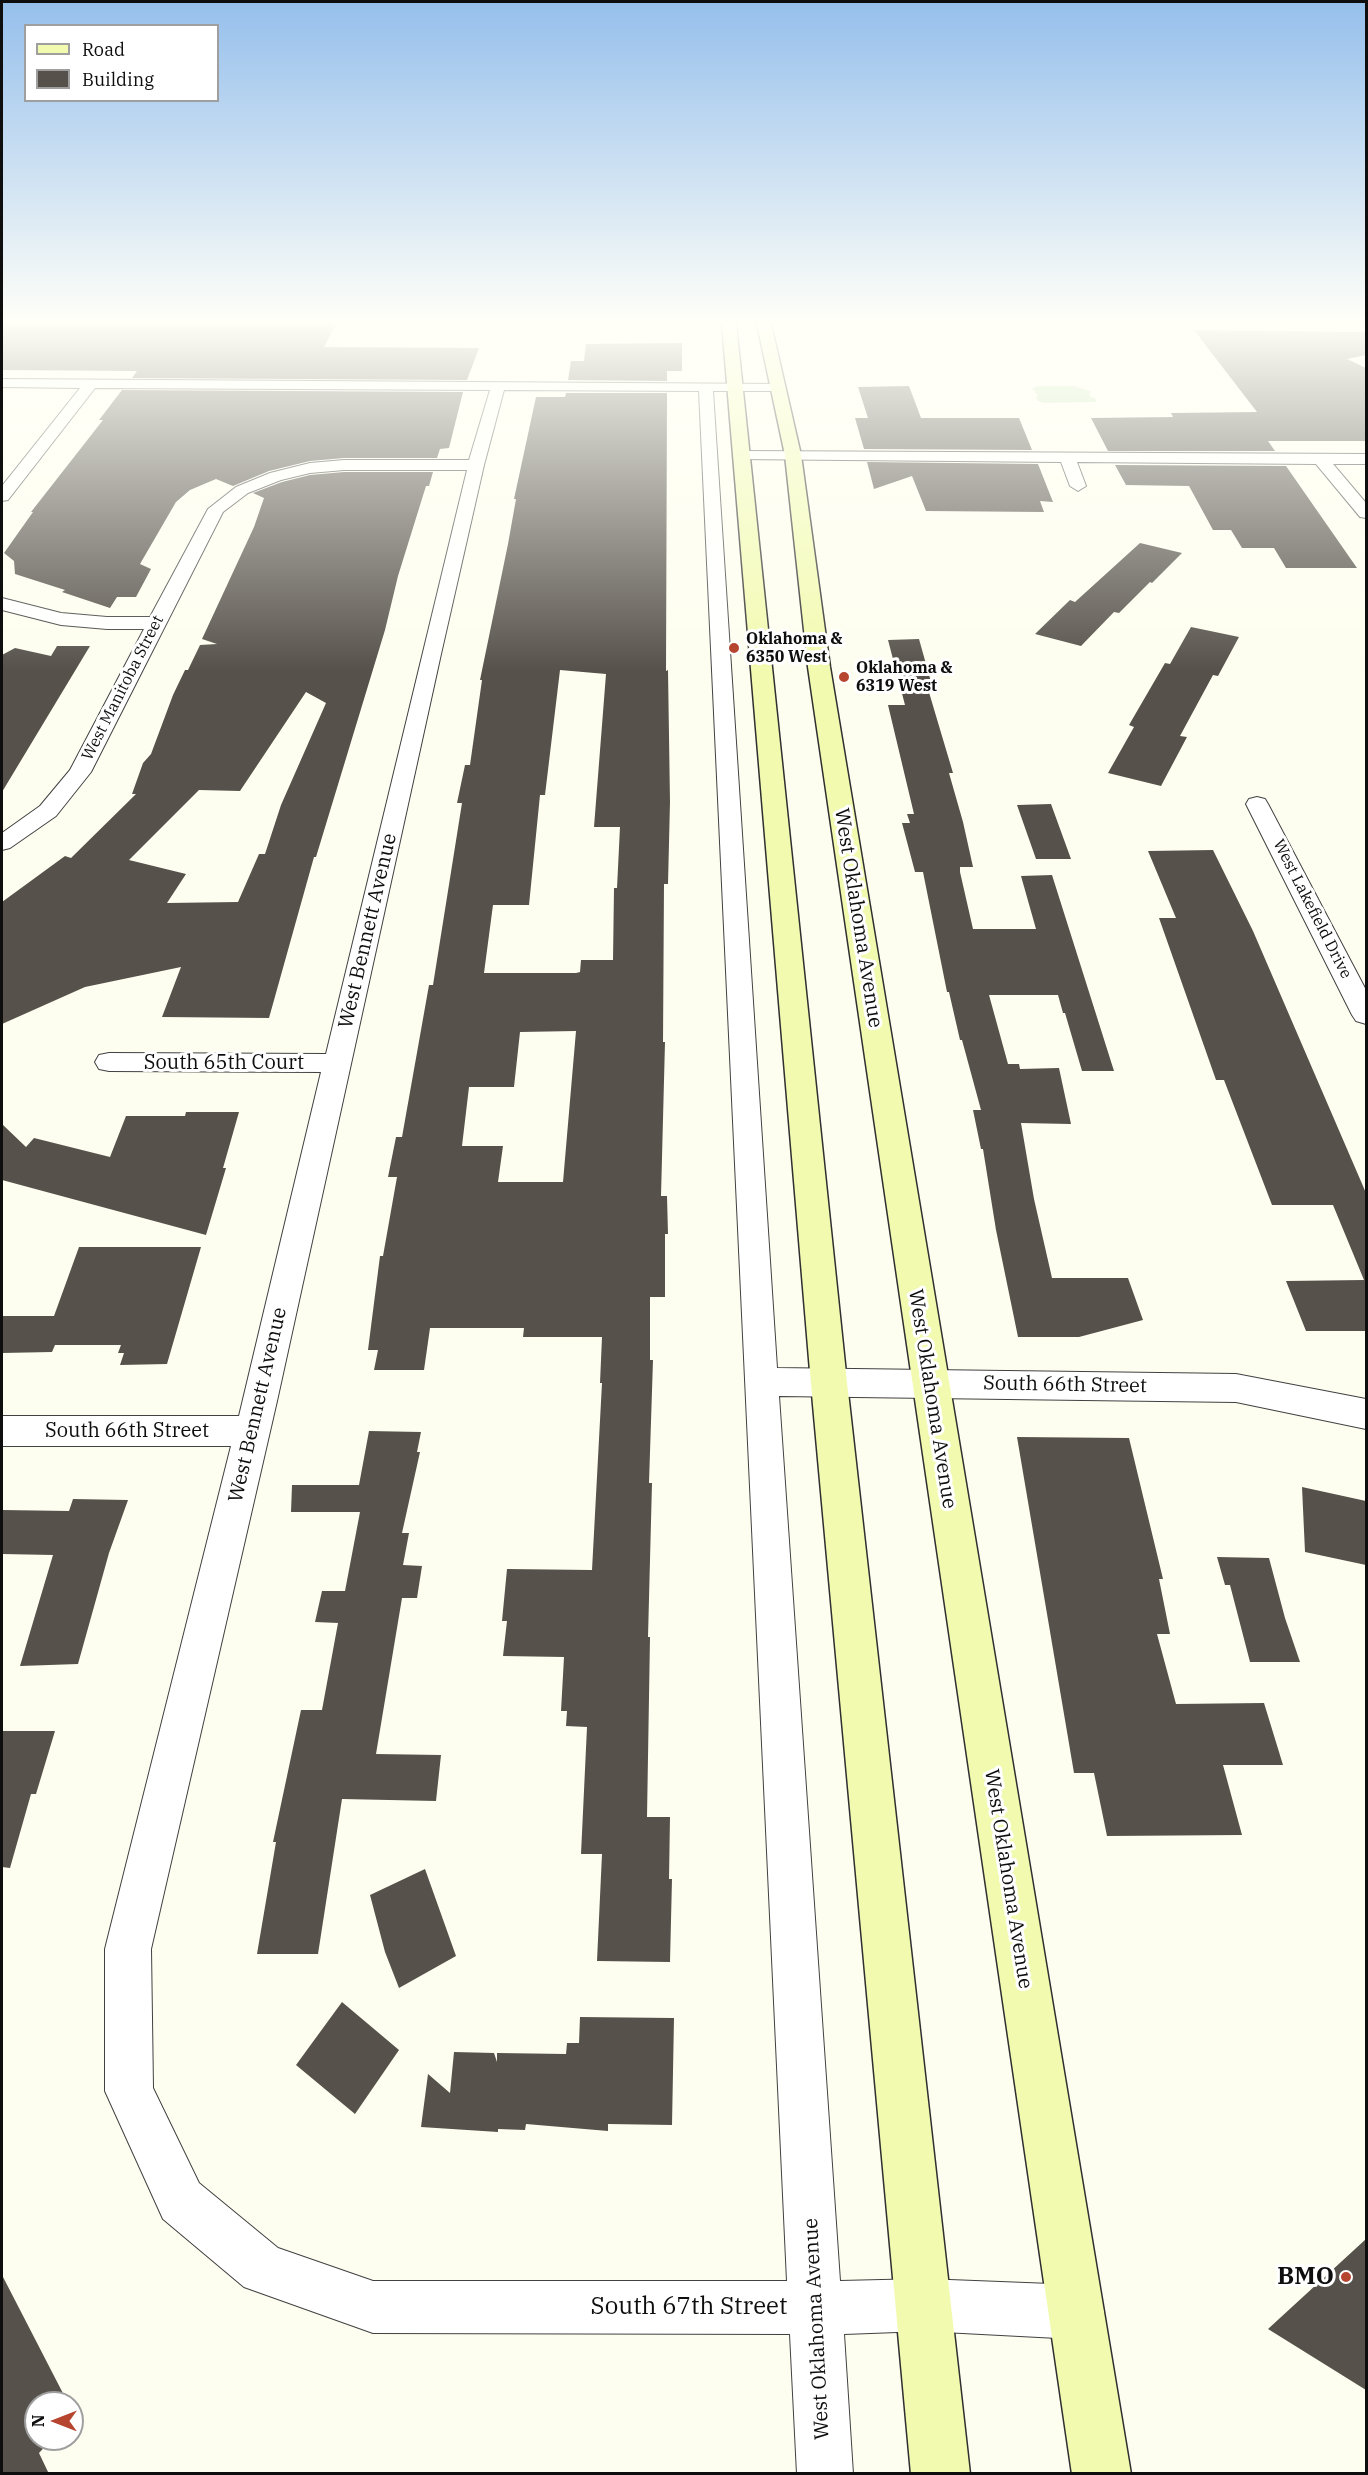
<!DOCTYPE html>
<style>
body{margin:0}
#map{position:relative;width:1368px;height:2475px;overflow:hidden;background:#fefef0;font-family:"IBM Plex Serif",serif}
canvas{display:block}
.frame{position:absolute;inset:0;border:3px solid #0e0e0e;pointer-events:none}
.legend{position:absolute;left:24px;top:24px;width:195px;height:78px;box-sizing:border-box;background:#fff;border:2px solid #9f9f9f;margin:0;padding:8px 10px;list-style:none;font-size:18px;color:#0e0e0e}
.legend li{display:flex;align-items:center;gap:12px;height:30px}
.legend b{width:30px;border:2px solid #9f9f9f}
.north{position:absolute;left:24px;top:2391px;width:60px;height:60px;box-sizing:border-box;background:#fff;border:2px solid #9f9f9f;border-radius:50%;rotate:270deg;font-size:16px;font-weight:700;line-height:24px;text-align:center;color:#0e0e0e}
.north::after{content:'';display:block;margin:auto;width:21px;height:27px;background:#b5452f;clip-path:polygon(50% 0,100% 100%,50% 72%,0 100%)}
</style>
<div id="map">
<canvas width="1368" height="2475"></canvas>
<div class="frame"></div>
<ul class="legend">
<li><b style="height:8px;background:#f2fab0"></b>Road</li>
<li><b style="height:16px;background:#56524b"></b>Building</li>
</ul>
<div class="north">N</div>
</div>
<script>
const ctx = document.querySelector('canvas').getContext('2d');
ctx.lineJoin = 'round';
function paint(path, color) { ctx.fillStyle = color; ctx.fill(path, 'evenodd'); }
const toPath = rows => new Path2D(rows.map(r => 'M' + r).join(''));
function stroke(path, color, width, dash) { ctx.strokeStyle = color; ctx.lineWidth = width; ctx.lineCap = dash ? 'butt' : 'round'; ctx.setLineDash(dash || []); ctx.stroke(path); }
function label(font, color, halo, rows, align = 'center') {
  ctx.font = font + ' "IBM Plex Serif",serif'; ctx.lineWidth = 6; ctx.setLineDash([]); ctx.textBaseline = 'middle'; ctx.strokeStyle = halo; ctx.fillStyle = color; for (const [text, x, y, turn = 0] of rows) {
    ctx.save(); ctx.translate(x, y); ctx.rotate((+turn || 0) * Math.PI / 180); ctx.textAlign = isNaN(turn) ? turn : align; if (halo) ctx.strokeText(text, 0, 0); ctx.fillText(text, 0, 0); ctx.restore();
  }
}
const green = toPath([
 [1039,386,1074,386,1090,391,1090,397,1095,398,1097,402,1043,403,1038,401,1036,397,1038,396,1032,388]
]);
const building = toPath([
 [2,324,336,324,324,347,479,348,467,380,132,378,137,371,2,370],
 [1194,330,1366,332,1366,355,1347,359,1366,368,1366,441,1268,441,1275,451,1108,451,1091,418,1173,417,1171,413,1257,412],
 [682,343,682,371,667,371,667,381,568,380,571,361,584,361,586,344],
 [909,386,921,418,1019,418,1032,450,864,449,855,418,868,418,858,387],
 [122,390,463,392,449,448,440,449,437,458,344,458,310,461,269,471,233,486,216,479,190,490,176,502,140,564,151,569,136,597,117,597,110,608,62,592,65,590,15,574,14,561,4,553,33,512,31,512,103,420,99,420],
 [566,393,667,393,666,671,668,670,670,802,668,884,664,884,663,1042,665,1042,661,1196,667,1196,668,1234,665,1234,665,1297,650,1297,650,1360,653,1360,649,1483,652,1483,648,1637,650,1637,647,1817,670,1817,669,1879,672,1879,670,1962,597,1961,602,1854,581,1854,587,1727,566,1726,567,1711,561,1711,564,1657,503,1656,507,1621,502,1621,507,1569,592,1570,602,1383,600,1383,602,1337,523,1337,524,1328,430,1328,424,1370,374,1370,378,1350,368,1350,380,1256,383,1256,397,1177,388,1177,396,1137,402,1137,429,985,433,985,462,803,457,803,465,765,470,765,482,680,480,680,508,544,516,499,514,499,536,397,565,397],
 [560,670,606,674,594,827,620,827,617,888,614,888,613,960,581,960,580,972,576,973,484,973,493,905,529,905,540,795,545,795],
 [576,1031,563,1182,498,1182,503,1146,462,1146,469,1087,514,1087,520,1032],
 [867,462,1038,464,1053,502,1040,501,1044,512,926,511,912,476,874,489],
 [1115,465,1286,466,1357,568,1286,568,1274,548,1242,548,1231,530,1213,530,1189,486,1126,485],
 [344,472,433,472,429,486,426,486,398,576,385,630,316,857,314,857,269,1018,162,1017,181,967,85,987,2,1024,2,902,65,856,71,858,136,794,132,794,143,763,151,754,173,695,185,670,188,670,200,645,217,644,202,639,254,527,264,498,253,493,282,482,310,475],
 [306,692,326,703,281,805,265,854,259,854,238,902,167,903,186,874,129,860,199,790,240,791],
 [1140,543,1182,553,1152,583,1150,582,1119,613,1114,612,1081,646,1035,634,1070,600,1075,602],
 [1191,627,1239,637,1218,676,1213,675,1180,736,1187,737,1161,786,1108,773,1134,727,1129,725,1165,663,1170,664],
 [919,639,933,689,928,689,953,773,949,773,963,822,973,867,960,867,960,872,973,929,1036,929,1021,876,1052,875,1114,1071,1082,1071,1065,1013,1063,1013,1058,995,989,995,1008,1064,1019,1064,1020,1069,1059,1068,1071,1124,1021,1123,1034,1199,1052,1278,1128,1278,1143,1320,1079,1337,1018,1337,996,1230,983,1149,981,1149,973,1110,981,1110,962,1040,960,1040,949,992,947,992,923,872,915,872,902,823,910,823,907,814,914,814,888,705,905,705,888,640],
 [57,646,90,646,2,792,2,655,15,648,51,656],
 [1051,804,1071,859,1036,859,1017,805],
 [1213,850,1253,931,1366,1193,1366,1331,1306,1331,1286,1281,1364,1280,1333,1205,1272,1205,1224,1080,1216,1080,1159,918,1176,918,1148,851],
 [186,1112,239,1112,223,1168,226,1168,206,1235,2,1180,2,1124,26,1147,34,1138,110,1157,126,1116,185,1116],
 [79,1247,201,1247,167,1364,120,1365,124,1353,118,1353,121,1345,55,1345,52,1352,2,1353,2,1316,54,1316],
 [369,1431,421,1432,417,1452,420,1452,402,1533,409,1533,403,1565,422,1566,417,1598,402,1598,376,1754,441,1755,436,1801,342,1799,318,1954,257,1954,276,1842,273,1842,301,1710,322,1710,338,1623,315,1622,322,1591,345,1591,360,1512,291,1512,292,1485,359,1485],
 [1017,1437,1129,1438,1163,1579,1159,1579,1170,1634,1157,1634,1176,1704,1264,1703,1283,1765,1223,1765,1242,1835,1107,1836,1094,1773,1074,1773],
 [1302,1487,1366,1501,1366,1565,1305,1552],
 [73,1499,128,1500,109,1553,78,1664,20,1666,53,1555,2,1554,2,1510,69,1511],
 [1217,1557,1269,1558,1285,1618,1300,1662,1250,1662,1230,1585,1225,1585],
 [2,1731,55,1731,36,1794,31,1794,10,1868,2,1867],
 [425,1869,456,1956,399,1988,385,1952,370,1895],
 [342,2002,399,2050,355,2114,296,2065],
 [580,2017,674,2018,672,2125,608,2124,608,2131,526,2124,525,2130,498,2129,498,2132,421,2127,428,2074,450,2093,454,2052,494,2053,497,2062,497,2053,566,2054,567,2043,579,2043],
 [1366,2239,1366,2390,1268,2329],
 [2,2275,68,2403,36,2403,36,2439,52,2439,39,2453,49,2474,2,2474]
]);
const minor = toPath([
 [2,379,783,384,785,387,778,391,713,391,777,1368,1236,1374,1366,1399,1366,1429,1236,1402,779,1396,840,2281,924,2279,1077,2285,1096,2293,1104,2312,1096,2331,1077,2339,924,2331,844,2334,853,2474,797,2474,790,2334,373,2333,244,2287,163,2219,105,2091,105,1949,231,1446,2,1446,2,1416,239,1416,321,1072,109,1071,99,1069,95,1062,99,1055,109,1053,326,1054,467,470,344,470,310,473,281,480,248,493,223,512,91,772,56,816,10,848,2,850,2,833,40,806,70,770,144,629,107,629,61,625,2,610,2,598,61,613,107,617,150,617,208,509,236,487,270,473,310,463,344,460,469,460,490,390,95,388,8,500,2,501,2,486,80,388,2,387,2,379],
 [504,390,699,391,787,2281,373,2281,278,2248,199,2183,153,2088,151,1949,277,1401,441,654,484,465,504,390],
 [743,451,1366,454,1366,464,1333,464,1366,503,1366,518,1360,517,1316,464,1077,462,1086,486,1078,491,1070,486,1061,462,737,459,735,456,743,451],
 [1257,797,1265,799,1268,804,1366,990,1366,1024,1356,1021,1352,1015,1246,804,1249,799,1257,797]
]);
const secondary = toPath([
 [722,324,736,324,847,1383,970,2474,911,2474,811,1383,722,324],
 [757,324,771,324,801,455,830,667,1131,2474,1072,2474,808,667,785,455,757,324]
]);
const markers = [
 [734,648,6,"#b5452f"],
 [844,677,6,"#b5452f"],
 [1346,2277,6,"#b5452f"]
];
const farPoinames = [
 ["Oklahoma &",746,639],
 ["6350 West",746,657],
 ["Oklahoma &",856,668],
 ["6319 West",856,686]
];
const farStreetnames = [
 ["West Manitoba Street",123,688,-63],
 ["West Lakefield Drive",1312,909,63]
];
const streetNames = [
 ["West Oklahoma Avenue",858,918,81],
 ["West Bennett Avenue",368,931,-77],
 ["South 65th Court",224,1063],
 ["South 66th Street",1065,1385,1],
 ["West Oklahoma Avenue",932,1399,81],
 ["West Bennett Avenue",258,1405,-77],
 ["South 66th Street",127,1431],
 ["West Oklahoma Avenue",1008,1879,81],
 ["West Oklahoma Avenue",817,2329,-93]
];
const nearPoinames = [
 ["BMO",1334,2277]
];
const nearStreetnames = [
 ["South 67th Street",689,2307]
];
paint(green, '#c9e7bc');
paint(building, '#56524b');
stroke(minor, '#414141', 2);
stroke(secondary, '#303030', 3);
paint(minor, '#fff');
paint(secondary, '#f2fab0');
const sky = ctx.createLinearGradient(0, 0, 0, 671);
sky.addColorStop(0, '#95bfec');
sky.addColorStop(0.48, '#fffff8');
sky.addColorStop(1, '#fffff800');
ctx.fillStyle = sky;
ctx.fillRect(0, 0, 1368, 671);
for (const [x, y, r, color] of markers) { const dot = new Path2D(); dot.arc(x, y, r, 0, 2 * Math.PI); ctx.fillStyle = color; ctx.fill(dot); stroke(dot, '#fff', 2); }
label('bold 16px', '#0e0e0e', '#fff', farPoinames, 'left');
label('16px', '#0e0e0e', '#fff', farStreetnames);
label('20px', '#0e0e0e', '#fff', streetNames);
label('bold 24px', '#0e0e0e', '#fff', nearPoinames, 'right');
label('24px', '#0e0e0e', '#fff', nearStreetnames);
</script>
